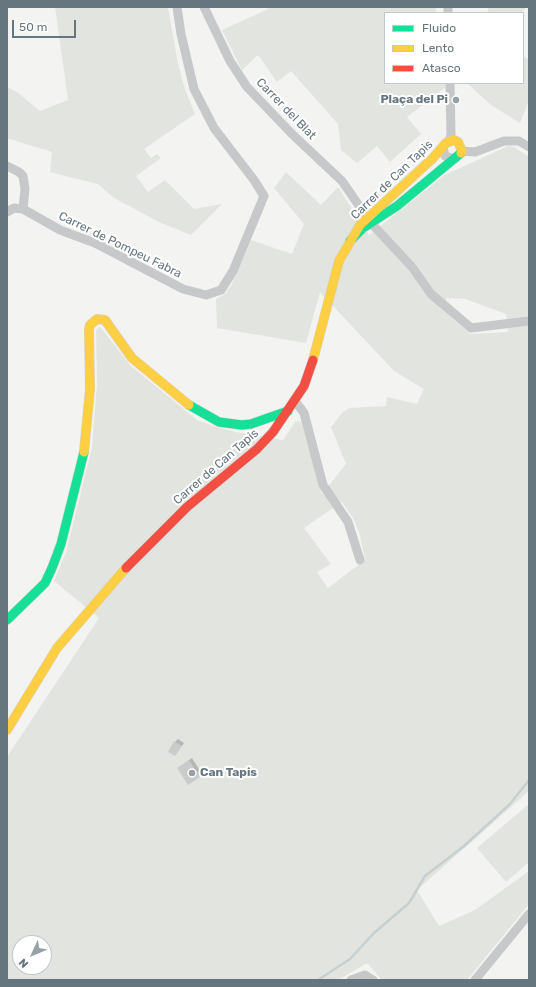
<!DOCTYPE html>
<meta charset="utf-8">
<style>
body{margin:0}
#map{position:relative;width:536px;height:987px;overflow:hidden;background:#f3f3f1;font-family:Rubik,sans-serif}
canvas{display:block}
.frame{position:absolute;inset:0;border:8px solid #65767f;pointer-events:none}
.legend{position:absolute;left:384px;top:12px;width:140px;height:72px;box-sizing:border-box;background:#fff;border:1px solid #c1c8cc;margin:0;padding:5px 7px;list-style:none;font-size:12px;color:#65767f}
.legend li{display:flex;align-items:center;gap:8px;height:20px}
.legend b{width:20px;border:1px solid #c1c8cc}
.north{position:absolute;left:12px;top:935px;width:40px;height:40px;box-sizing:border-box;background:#fff;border:1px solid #c1c8cc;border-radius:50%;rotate:226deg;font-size:11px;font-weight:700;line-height:16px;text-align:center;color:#65767f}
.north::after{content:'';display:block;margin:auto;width:14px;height:18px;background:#97a2a7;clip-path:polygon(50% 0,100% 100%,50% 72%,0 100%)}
.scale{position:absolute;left:12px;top:20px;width:64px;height:18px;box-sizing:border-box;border:2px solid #65767f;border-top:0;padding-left:5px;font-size:12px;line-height:14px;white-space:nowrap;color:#65767f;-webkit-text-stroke:3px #fff;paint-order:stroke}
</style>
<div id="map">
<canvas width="536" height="987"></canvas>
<div class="frame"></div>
<ul class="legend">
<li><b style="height:5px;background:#16e098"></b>Fluido</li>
<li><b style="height:5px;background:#ffcf43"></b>Lento</li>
<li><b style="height:5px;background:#f24e42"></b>Atasco</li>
</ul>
<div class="north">N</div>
<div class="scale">50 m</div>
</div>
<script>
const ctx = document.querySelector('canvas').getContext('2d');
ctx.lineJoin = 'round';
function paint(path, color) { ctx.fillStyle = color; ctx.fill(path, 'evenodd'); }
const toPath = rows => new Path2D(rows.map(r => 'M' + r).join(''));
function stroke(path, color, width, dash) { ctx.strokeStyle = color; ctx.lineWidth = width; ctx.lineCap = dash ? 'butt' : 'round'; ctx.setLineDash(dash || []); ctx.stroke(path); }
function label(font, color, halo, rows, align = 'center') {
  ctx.font = font + ' Rubik,sans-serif'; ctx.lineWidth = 4; ctx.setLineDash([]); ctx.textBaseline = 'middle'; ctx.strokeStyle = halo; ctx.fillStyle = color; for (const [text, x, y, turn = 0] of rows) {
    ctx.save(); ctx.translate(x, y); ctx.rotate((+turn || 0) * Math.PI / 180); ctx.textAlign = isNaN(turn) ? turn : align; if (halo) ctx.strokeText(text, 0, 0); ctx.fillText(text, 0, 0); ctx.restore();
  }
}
const green = toPath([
 [55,7,168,7,178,64,185,89,195,114,144,149,151,158,157,154,161,158,136,176,148,192,165,180,194,209,222,204,191,235,159,222,114,198,98,184,50,172,52,152,7,138,7,87,17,92,40,111,68,100],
 [267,7,436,7,436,13,385,13,385,83,445,83,446,87,407,117,421,134,390,162,377,146,357,163,341,150,338,124,291,71,277,82,258,55,242,70,222,30,268,9],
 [489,7,526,7,521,13,487,13],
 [523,56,529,60,529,100,520,123,491,105,467,83,523,83],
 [508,146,514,147,529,157,529,791,417,890,439,926,475,910,529,871,529,904,467,980,382,980,367,963,338,980,7,980,7,757,99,618,54,581,66,552,92,447,97,384,96,330,99,327,102,329,131,366,197,420,216,427,236,432,283,440,295,422,300,421,302,423,322,494,346,464,331,427,342,413,349,408,386,406,387,397,417,404,424,389,394,371,320,292,306,343,217,328,216,299,225,294,231,286,251,240,292,254,304,224,274,188,286,172,321,205,338,187,369,235,445,175],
 [447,298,465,299,506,314,508,332,470,334,439,307],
 [342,502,353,518,359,532,365,560,328,588,317,572,331,564,304,528],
 [20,943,44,943,44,967,20,967],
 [529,804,529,862,506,882,477,848]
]);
const shadow = toPath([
 [178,739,184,743,175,755,175,742],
 [192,758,202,774,188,784,181,766]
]);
const stream = toPath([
 [318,980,350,959,374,933,409,903,425,876,464,846,510,804,529,780]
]);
const building = toPath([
 [174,741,182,746,175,756,168,752],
 [189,760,200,777,188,785,177,768]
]);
const street = toPath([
 [204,7,230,61,247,87,292,134,342,181,371,223,412,267,431,294,471,328,529,321],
 [448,7,448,13],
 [449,141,451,135,450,83],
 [443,147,445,156,455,159],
 [462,151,475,152,504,141,519,141,529,147],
 [7,166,19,172,23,176,25,189,23,209],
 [7,212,14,208,23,209,60,230,95,243,183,289,206,295,221,290,233,271,264,196,254,180,214,128,194,89,181,34,177,7],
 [295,401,304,413,323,485,348,522,360,560],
 [351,980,365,975,373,980],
 [475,980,529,914]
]);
const fast = toPath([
 [350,241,363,228,397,206,461,153],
 [189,405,219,422,242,425,251,424,288,411],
 [7,620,45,583,52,568,61,544,84,452]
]);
const slow = toPath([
 [313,360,339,261,360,225,433,158,446,143,454,140,458,142,462,151,461,153],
 [84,452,90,389,89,330,90,325,97,319,105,320,132,358,189,405],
 [7,730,57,648,126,568]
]);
const jam = toPath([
 [126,568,187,507,257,449,273,432,304,386,313,360]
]);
const markers = [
 [456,100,4,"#97a2a7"],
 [192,773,4,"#97a2a7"]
];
const poiNames = [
 ["Plaça del Pi",448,100],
 ["Can Tapis",200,773,"left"]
];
const streetNames = [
 ["Carrer del Blat",286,109,46],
 ["Carrer de Can Tapis",392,180,-44],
 ["Carrer de Pompeu Fabra",120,245,26],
 ["Carrer de Can Tapis",216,467,-41]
];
paint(green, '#e2e5df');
paint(shadow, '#0003');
stroke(stream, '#c7d0d1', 2.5);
paint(building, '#cacbcb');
stroke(fast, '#d0d0d0', 10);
stroke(slow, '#d0d0d0', 10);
stroke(jam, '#d0d0d0', 10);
stroke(street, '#c7c8c9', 9);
stroke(fast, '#16e098', 9);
stroke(slow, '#ffcf43', 9);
stroke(jam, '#f24e42', 9);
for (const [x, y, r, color] of markers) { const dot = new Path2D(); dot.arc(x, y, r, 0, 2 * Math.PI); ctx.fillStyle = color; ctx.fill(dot); stroke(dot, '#fff', 1.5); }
label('bold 12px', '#65767f', '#fff', poiNames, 'right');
label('12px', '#65767f', '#fff', streetNames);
</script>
